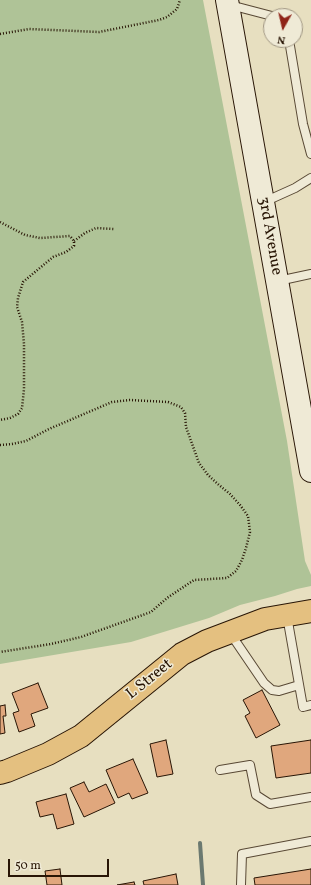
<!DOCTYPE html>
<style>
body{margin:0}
#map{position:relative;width:311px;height:885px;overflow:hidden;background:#e7dfc0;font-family:Vollkorn,serif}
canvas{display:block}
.north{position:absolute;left:263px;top:8px;width:40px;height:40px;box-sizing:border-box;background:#efead6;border:1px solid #9f9582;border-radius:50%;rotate:188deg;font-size:11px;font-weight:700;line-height:16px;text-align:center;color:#281505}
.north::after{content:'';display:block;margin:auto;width:14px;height:18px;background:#8f2418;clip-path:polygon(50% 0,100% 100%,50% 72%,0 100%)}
.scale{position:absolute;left:8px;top:859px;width:101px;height:18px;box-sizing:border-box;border:2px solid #281505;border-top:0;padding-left:5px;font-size:12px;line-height:14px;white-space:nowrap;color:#281505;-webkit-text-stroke:3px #efead6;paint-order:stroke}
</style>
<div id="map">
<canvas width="311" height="885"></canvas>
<div class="north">N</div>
<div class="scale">50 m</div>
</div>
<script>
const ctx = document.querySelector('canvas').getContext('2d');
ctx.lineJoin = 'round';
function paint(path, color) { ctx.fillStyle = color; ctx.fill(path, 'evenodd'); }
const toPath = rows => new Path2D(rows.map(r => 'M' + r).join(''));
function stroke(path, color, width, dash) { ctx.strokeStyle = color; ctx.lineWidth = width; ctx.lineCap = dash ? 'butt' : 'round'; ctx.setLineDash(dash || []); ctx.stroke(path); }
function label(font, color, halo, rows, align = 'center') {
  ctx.font = font + ' Vollkorn,serif'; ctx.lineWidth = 3; ctx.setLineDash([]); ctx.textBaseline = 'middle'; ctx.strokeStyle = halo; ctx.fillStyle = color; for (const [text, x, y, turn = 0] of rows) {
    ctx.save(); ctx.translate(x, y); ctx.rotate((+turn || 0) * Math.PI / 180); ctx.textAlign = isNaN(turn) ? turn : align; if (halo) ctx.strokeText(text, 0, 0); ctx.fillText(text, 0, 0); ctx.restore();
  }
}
const green = toPath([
 [0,0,203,0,287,441,305,561,311,575,311,586,297,589,275,596,240,605,209,618,131,642,0,664]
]);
const stream = toPath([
 [200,843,203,885]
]);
const building = toPath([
 [38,683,48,708,31,714,35,726,19,732,13,713,19,711,12,693,38,683],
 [262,690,280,725,256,738,245,716,250,713,243,700,262,690],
 [5,705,6,716,3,716,5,733,0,734,0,706,5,705],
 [166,740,173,774,157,777,150,744,166,740],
 [311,740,311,773,276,778,271,746,311,740],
 [133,759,148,793,132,799,129,793,118,798,106,770,133,759],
 [84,782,89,792,106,784,115,803,84,817,70,788,84,782],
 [66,794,74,824,57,829,53,814,40,817,36,802,66,794],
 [60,869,62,885,47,885,45,871,60,869],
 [311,869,311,885,255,885,254,878,311,869],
 [176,874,178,885,144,885,143,881,176,874],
 [134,882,135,885,117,885,134,882]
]);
const path = toPath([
 [0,34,29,29,99,32,159,20,167,17,177,9,180,0],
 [0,222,25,235,40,238,70,236,74,241,74,246,66,252,53,257,23,282,18,298,17,307,22,322,24,344,24,389,22,408,18,414,10,418,0,420],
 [74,241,85,233,96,228,114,229],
 [0,445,12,444,26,441,49,429,112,402,130,400,168,402,181,407,185,413,186,427,199,463,208,475,219,485,230,494,240,505,248,516,250,532,246,548,242,560,236,571,227,578,194,580,167,598,151,612,81,637,51,644,0,652]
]);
const service = toPath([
 [230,5,272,16],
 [289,40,303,124,311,154],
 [264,202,295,188,311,178],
 [278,281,311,274],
 [287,616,303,707,311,705],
 [230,633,264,683,272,690,279,691,299,685],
 [220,770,250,765,256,795,270,804,311,797],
 [241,885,242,854,311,841]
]);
const secondary = toPath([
 [227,0,311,471]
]);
const primary = toPath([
 [0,773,7,771,48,754,81,736,182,654,207,641,265,619,311,611]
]);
const streetNames = [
 ["3rd Avenue",269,236,80],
 ["L Street",150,680,-39]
];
paint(green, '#afc397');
stroke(stream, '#6b7970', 4);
paint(building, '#e0a77d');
stroke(building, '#281505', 1);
stroke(service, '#584834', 10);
stroke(secondary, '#281505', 24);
stroke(primary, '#281505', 24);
stroke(path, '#281505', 2.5, [1, 2]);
stroke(service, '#efead6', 8);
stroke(secondary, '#efead6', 22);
stroke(primary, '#e4c080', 22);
label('16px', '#281505', '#efead6', streetNames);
</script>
